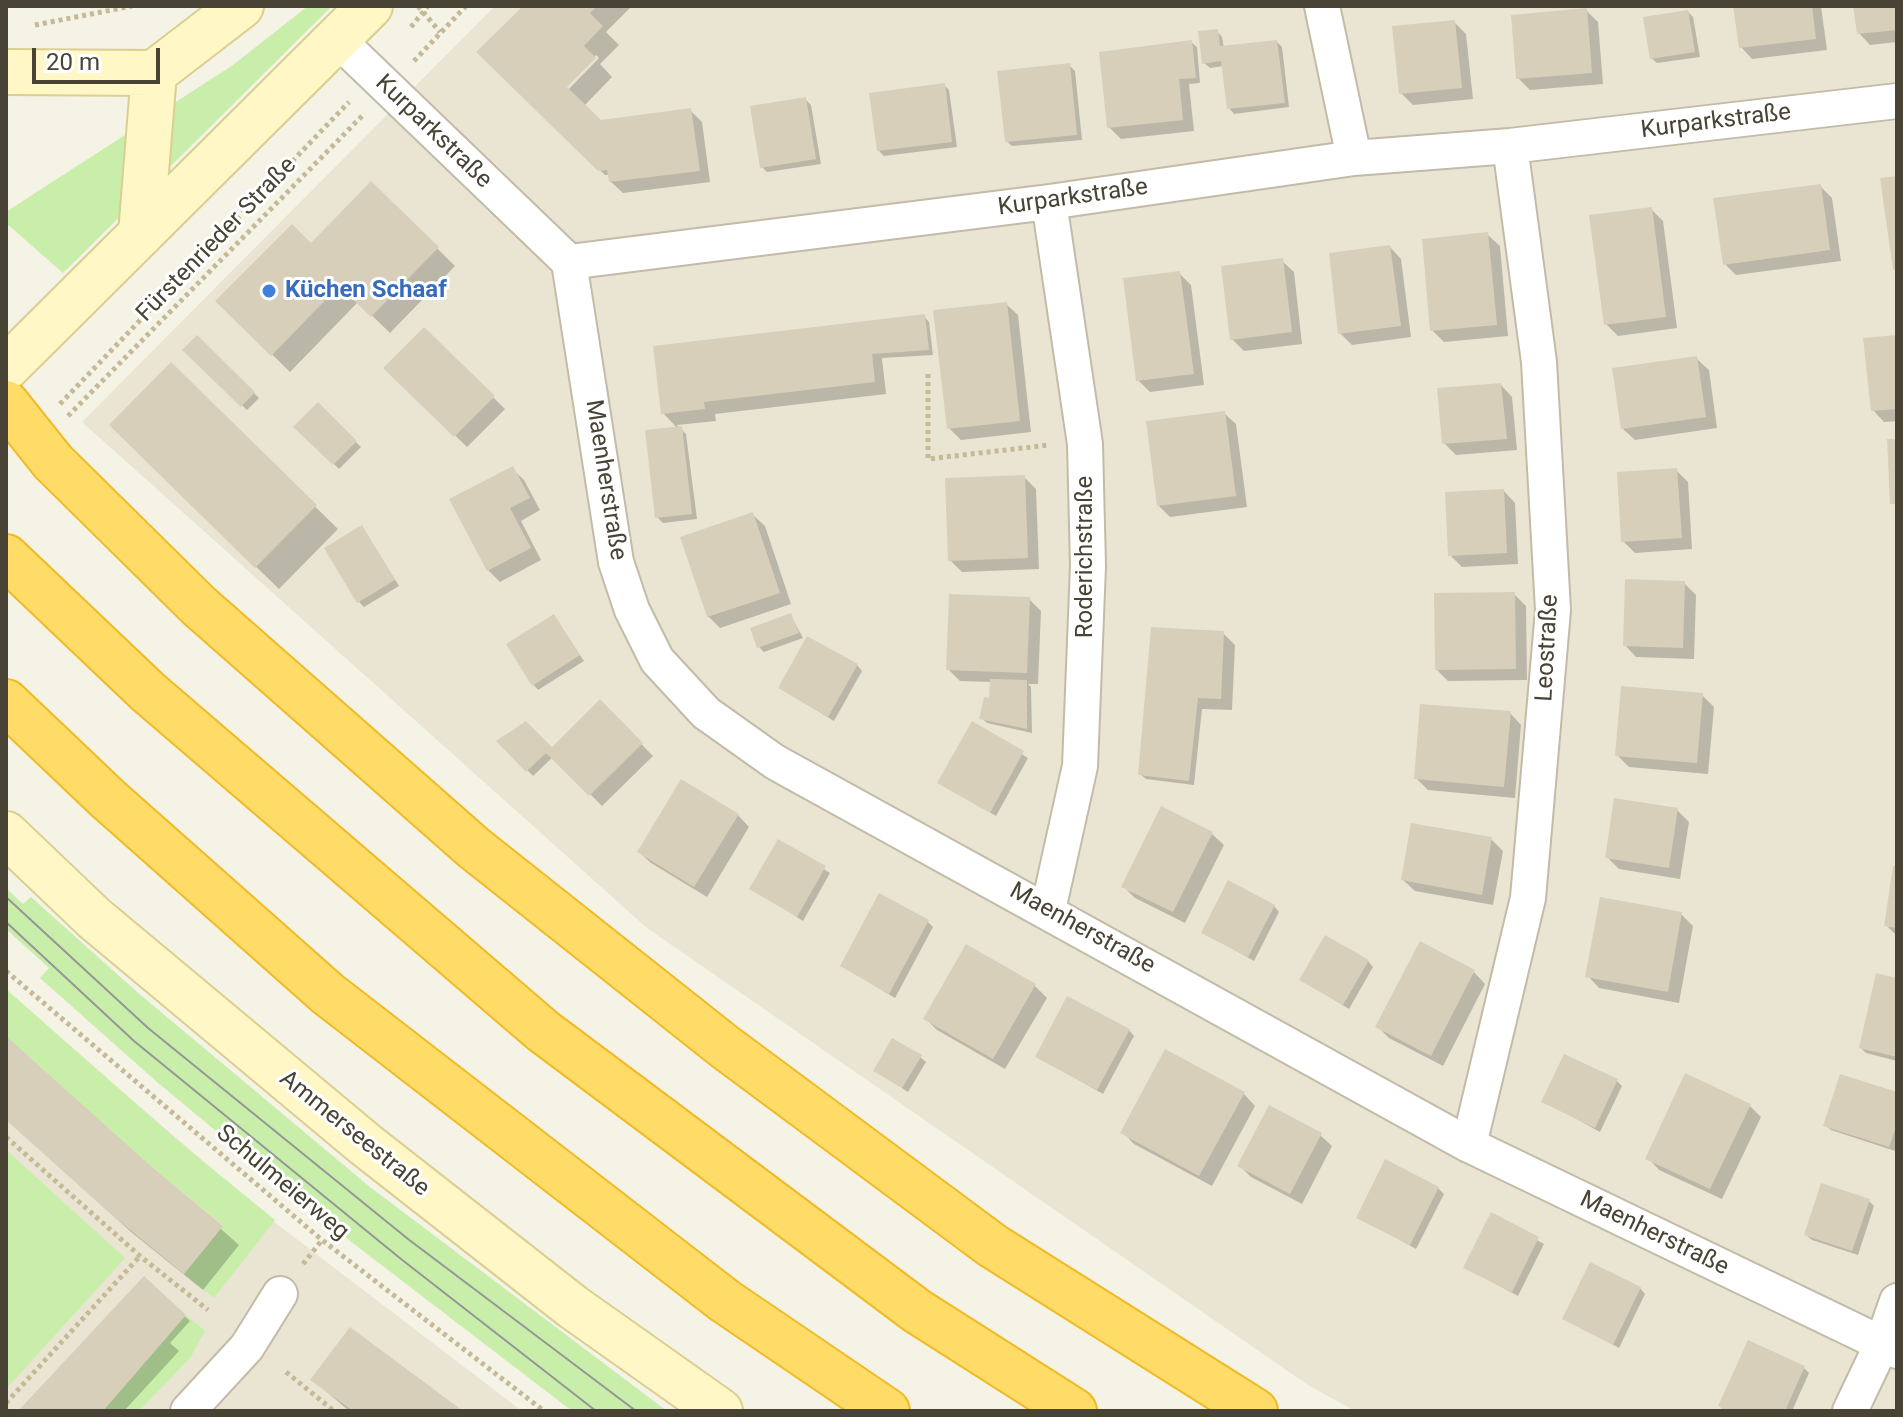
<!DOCTYPE html>
<meta charset="utf-8">
<style>
body{margin:0}
#map{position:relative;width:1903px;height:1417px;overflow:hidden;background:#f5f2e6;font-family:Roboto,sans-serif}
canvas{display:block}
.frame{position:absolute;inset:0;border:8px solid #484334;pointer-events:none}
.scale{position:absolute;left:32px;top:48px;width:128px;height:36px;box-sizing:border-box;border:4px solid #484334;border-top:0;padding-left:10px;font-size:24px;line-height:28px;white-space:nowrap;color:#484334;-webkit-text-stroke:6px #fff;paint-order:stroke}
</style>
<div id="map">
<canvas width="1903" height="1417"></canvas>
<div class="frame"></div>
<div class="scale">20 m</div>
</div>
<script>
const ctx = document.querySelector('canvas').getContext('2d');
ctx.lineJoin = 'round';
function paint(path, color) { ctx.fillStyle = color; ctx.fill(path, 'evenodd'); }
const toPath = rows => new Path2D(rows.map(r => 'M' + r).join(''));
function stroke(path, color, width, dash) { ctx.strokeStyle = color; ctx.lineWidth = width; ctx.lineCap = dash ? 'butt' : 'round'; ctx.setLineDash(dash || []); ctx.stroke(path); }
function label(font, color, halo, rows, align = 'center') {
  ctx.font = font + ' Roboto,sans-serif'; ctx.lineWidth = 6; ctx.setLineDash([]); ctx.textBaseline = 'middle'; ctx.strokeStyle = halo; ctx.fillStyle = color; for (const [text, x, y, turn = 0] of rows) {
    ctx.save(); ctx.translate(x, y); ctx.rotate((+turn || 0) * Math.PI / 180); ctx.textAlign = isNaN(turn) ? turn : align; if (halo) ctx.strokeText(text, 0, 0); ctx.fillText(text, 0, 0); ctx.restore();
  }
}
const residential = toPath([
 [495,6,1897,6,1897,1411,1355,1411,1308,1385,647,928,82,422],
 [6,991,269,1218,522,1411,6,1411]
]);
const green = toPath([
 [308,6,332,6,63,273,6,223,6,212,233,65],
 [6,888,23,904,31,897,137,992,370,1187,667,1411,572,1411,328,1224,157,1082,40,978,49,968,6,929],
 [6,989,177,1140,275,1220,214,1298,184,1274,223,1225,153,1168,6,1036],
 [6,1150,125,1258,6,1389],
 [186,1315,205,1331,190,1358,139,1411,103,1411]
]);
const shadow = toPath([
 [525,6,632,6,606,32,619,45,600,64,612,77,584,106,600,122,690,110,702,122,710,182,623,193,611,182,610,175,605,175,559,131],
 [596,55,599,58,562,96,559,93],
 [1735,6,1821,6,1827,50,1752,59,1741,47],
 [1855,6,1897,6,1897,42,1870,45,1859,33],
 [1586,10,1598,22,1603,84,1530,90,1518,78],
 [1688,12,1693,17,1700,57,1657,63,1651,58],
 [1454,22,1466,34,1473,99,1413,105,1401,93],
 [1217,31,1222,37,1224,48,1277,42,1282,47,1289,107,1234,114,1229,108,1224,66,1210,68,1204,63],
 [1191,42,1197,47,1200,83,1189,84,1194,131,1121,139,1109,127],
 [1069,65,1075,71,1082,140,1012,146,1006,141],
 [944,85,949,90,957,147,884,156,878,150],
 [805,99,811,105,821,164,767,172,762,167],
 [371,183,455,266,390,333,358,302,290,372,218,301,311,245],
 [1820,186,1832,198,1841,261,1736,275,1725,264],
 [1651,209,1663,221,1677,328,1618,336,1606,324],
 [1488,235,1500,246,1508,336,1444,342,1432,330],
 [1390,247,1401,259,1411,337,1352,345,1340,333],
 [1282,261,1294,272,1302,344,1244,351,1232,339],
 [1179,273,1191,285,1204,385,1150,392,1138,380],
 [1006,304,1018,315,1031,432,961,440,949,428],
 [924,316,929,322,933,355,882,358,886,394,715,414,716,421,677,425,686,434,697,519,663,523,657,517,678,429,663,413],
 [424,329,505,409,467,447,386,368],
 [197,337,259,398,247,410,185,350],
 [1897,337,1897,421,1884,422,1873,410],
 [1697,359,1709,370,1717,428,1635,440,1623,429],
 [171,365,338,529,279,589,111,425],
 [1501,385,1512,397,1517,450,1456,455,1444,443],
 [318,405,361,447,339,469,296,427],
 [1224,413,1236,424,1247,507,1170,517,1158,505],
 [512,469,524,480,540,510,521,521,541,560,500,582,488,570],
 [1676,470,1688,482,1692,549,1635,553,1623,541],
 [1024,477,1036,489,1039,569,962,572,950,560],
 [1504,491,1515,503,1518,564,1462,567,1450,555],
 [753,515,765,526,791,604,720,628,708,616],
 [362,527,399,586,364,607,359,602],
 [1684,583,1696,595,1694,659,1636,657,1625,645],
 [1514,594,1526,606,1527,680,1448,681,1437,670],
 [1029,599,1041,611,1038,684,1028,684,1031,687,1032,733,987,723,982,718,991,700,992,682,960,681,948,669],
 [791,616,803,638,764,652,759,647],
 [554,617,584,661,538,690,533,684],
 [1223,633,1235,645,1232,710,1202,709,1194,785,1146,779,1140,774],
 [857,665,862,671,834,721,780,688],
 [1702,695,1714,707,1708,774,1629,767,1617,755],
 [600,702,653,756,602,806,553,757,533,776,499,741,552,749],
 [1510,713,1521,725,1515,798,1428,790,1416,778],
 [973,724,1028,758,996,816,940,782],
 [1677,810,1689,822,1680,879,1619,869,1607,857],
 [738,815,749,827,707,897,651,863,639,852],
 [1212,834,1224,845,1185,923,1135,898,1123,886],
 [1491,839,1503,851,1493,905,1415,891,1403,880],
 [779,841,830,873,803,921,752,888],
 [1897,868,1897,936,1886,925],
 [1274,906,1279,912,1254,961,1203,932],
 [1681,914,1693,926,1679,1003,1599,988,1588,976],
 [928,922,933,927,895,998,842,966],
 [966,947,1035,986,1047,998,1005,1069,937,1030,925,1018],
 [1368,961,1373,967,1349,1009,1302,980],
 [1474,972,1485,984,1443,1066,1389,1038,1378,1027],
 [1897,980,1897,1061,1866,1053,1861,1048],
 [1129,1030,1134,1036,1103,1094,1038,1057],
 [6,1038,239,1245,203,1290,131,1232,6,1119],
 [920,1057,926,1062,908,1092,876,1071],
 [1617,1081,1622,1086,1600,1132,1544,1101],
 [1244,1094,1255,1106,1212,1186,1134,1144,1123,1132],
 [1897,1094,1895,1151,1831,1130,1825,1125],
 [1749,1105,1761,1117,1722,1199,1659,1170,1648,1158],
 [1320,1135,1332,1146,1302,1204,1251,1177,1239,1165],
 [1438,1188,1444,1194,1416,1249,1359,1217],
 [1869,1201,1874,1206,1858,1255,1812,1240,1806,1235],
 [1491,1215,1544,1244,1518,1296,1466,1268],
 [144,1279,190,1321,170,1343,179,1351,124,1411,21,1411],
 [1640,1288,1645,1294,1619,1348,1565,1319],
 [1804,1368,1809,1373,1792,1411,1725,1411,1720,1406],
 [313,1380,459,1411,349,1411]
]);
const building = toPath([
 [523,6,597,6,590,13,603,26,584,46,596,58,567,87,601,120,691,108,700,171,609,182,607,170,598,171,476,52],
 [1733,6,1812,6,1816,39,1739,48],
 [1853,6,1897,6,1897,30,1857,34],
 [1587,8,1592,73,1516,79,1511,15],
 [1688,10,1695,52,1650,59,1643,17],
 [1455,20,1462,88,1399,94,1392,26],
 [1218,29,1220,46,1277,40,1285,103,1227,109,1221,61,1202,64,1198,31],
 [1192,40,1196,78,1179,79,1183,120,1107,128,1099,52],
 [1070,63,1077,135,1005,142,997,71],
 [945,83,952,142,877,151,869,93],
 [806,97,816,159,760,168,750,106],
 [1897,176,1897,269,1893,270,1880,178],
 [371,181,439,247,371,317,339,286,271,356,215,301,292,224,311,243],
 [1821,184,1830,250,1723,265,1713,198],
 [1652,207,1666,317,1604,325,1589,215],
 [1488,232,1497,325,1430,331,1422,239],
 [1390,245,1401,326,1338,334,1329,253],
 [1283,258,1292,332,1230,340,1221,266],
 [1180,271,1194,374,1136,381,1123,278],
 [1007,302,1020,421,947,429,933,310],
 [925,314,929,350,872,354,875,382,704,402,705,409,661,414,653,346],
 [424,327,495,396,454,437,383,368],
 [197,335,255,392,241,407,182,350],
 [1897,335,1897,409,1871,411,1863,338],
 [1697,356,1706,417,1621,429,1612,368],
 [171,362,317,505,255,568,109,425],
 [1501,383,1507,439,1442,444,1437,388],
 [318,402,357,441,333,465,293,427],
 [1225,411,1236,496,1157,506,1146,421],
 [682,426,692,514,655,518,645,430],
 [1887,439,1897,439,1897,504,1890,504],
 [513,466,530,498,510,508,531,548,487,571,449,499],
 [1677,468,1682,538,1621,542,1617,472],
 [1025,475,1028,558,948,561,945,478],
 [1504,489,1507,553,1448,556,1445,492],
 [753,512,780,593,707,617,680,537],
 [362,525,395,580,357,603,324,548],
 [1625,579,1685,581,1683,648,1623,646],
 [1515,592,1516,669,1435,670,1434,593],
 [949,594,1030,597,1027,673,946,670],
 [791,613,799,633,757,648,750,628],
 [554,614,580,655,532,686,506,644],
 [1151,627,1224,631,1221,699,1198,698,1189,781,1138,775],
 [807,636,858,664,828,717,778,688],
 [990,679,1027,680,1027,729,979,719,984,697,989,698],
 [1621,686,1703,693,1697,763,1615,756],
 [600,699,643,743,589,796,546,753,526,772,496,741,526,721,552,747],
 [1420,704,1511,711,1504,787,1414,779],
 [972,721,1024,751,990,813,937,783],
 [681,779,739,814,694,887,637,852],
 [1614,798,1678,808,1669,868,1605,858],
 [1161,806,1213,832,1173,912,1121,887],
 [1411,823,1492,837,1482,895,1401,880],
 [778,839,826,866,797,917,749,889],
 [1893,866,1897,866,1897,928,1884,926],
 [1228,880,1275,905,1248,957,1201,933],
 [879,893,929,920,889,994,840,966],
 [1600,897,1682,912,1668,992,1585,977],
 [1325,935,1369,960,1343,1005,1299,980],
 [1420,941,1475,970,1431,1056,1375,1027],
 [966,944,1036,984,993,1059,923,1019],
 [1876,973,1897,978,1897,1057,1859,1048],
 [1067,996,1130,1029,1097,1090,1035,1057],
 [6,1036,153,1168,223,1226,184,1274,112,1215,6,1120],
 [892,1038,922,1055,902,1088,873,1071],
 [1165,1049,1245,1092,1199,1176,1120,1133],
 [1564,1054,1618,1079,1595,1128,1541,1102],
 [1685,1073,1751,1104,1710,1189,1645,1159],
 [1840,1074,1897,1092,1897,1124,1889,1147,1823,1126],
 [1269,1105,1322,1133,1290,1194,1237,1166],
 [1385,1159,1439,1187,1410,1245,1356,1218],
 [1821,1183,1870,1199,1852,1251,1804,1235],
 [1491,1212,1539,1237,1512,1292,1463,1268],
 [1590,1262,1641,1287,1613,1345,1562,1319],
 [144,1276,186,1315,103,1411,18,1411],
 [350,1327,463,1411,353,1411,310,1380],
 [1748,1340,1805,1366,1785,1411,1728,1411,1718,1406]
]);
const path = toPath([
 [418,6,440,32],
 [35,25,132,6],
 [411,27,428,6],
 [414,61,466,6],
 [928,374,928,459,1049,445],
 [60,404,349,102],
 [68,416,364,114],
 [6,971,322,1240,544,1411],
 [6,1137,140,1256,208,1310],
 [303,1264,322,1240],
 [286,1372,334,1411],
 [6,1403,140,1256]
]);
const street = toPath([
 [1322,6,1354,158],
 [337,39,569,262],
 [569,262,616,562,632,610,657,660,706,713,775,762,1469,1145,1897,1351],
 [569,262,1049,202,1354,158,1510,146,1897,101],
 [1048,910,1080,766,1088,566,1085,444,1049,202],
 [1469,1145,1528,898,1553,610,1539,362,1510,146],
 [188,1411,247,1347,280,1294],
 [1850,1411,1882,1344,1897,1301]
]);
const secondary = toPath([
 [6,72,154,73],
 [141,234,154,73,241,6],
 [6,368,370,6],
 [6,834,94,918,366,1145,573,1307,720,1411]
]);
const highway = toPath([
 [6,403,53,462,199,606,474,848,725,1047,993,1246,1255,1411],
 [6,557,148,692,543,1031,917,1311,1074,1411],
 [6,702,108,799,328,994,725,1301,887,1411]
]);
const tram = toPath([
 [6,897,148,1028,408,1239,636,1411],
 [6,922,134,1041,401,1259,596,1411]
]);
const markers = [
 [269,291,8,"#3f7fe0"]
];
const streetNames = [
 ["Kurparkstraße",1716,122,-7],
 ["Kurparkstraße",433,132,44],
 ["Kurparkstraße",1073,198,-8],
 ["Fürstenrieder Straße",217,240,-46],
 ["Maenherstraße",605,480,81],
 ["Roderichstraße",1086,557,-90],
 ["Leostraße",1548,648,-87],
 ["Maenherstraße",1082,929,29],
 ["Ammerseestraße",354,1134,39],
 ["Schulmeierweg",282,1183,40],
 ["Maenherstraße",1654,1234,26]
];
const shopNames = [
 ["Küchen Schaaf",285,291]
];
paint(residential, '#eae5d3');
paint(green, '#c8eeaa');
paint(shadow, '#0003');
paint(building, '#d8cfba');
stroke(street, '#c2bba7', 38);
stroke(secondary, '#dacf90', 48);
stroke(highway, '#f0ba25', 48);
stroke(path, '#c5ba97', 5, [4, 4]);
stroke(street, '#fff', 34);
stroke(secondary, '#fff7c6', 44);
stroke(highway, '#ffdc67', 44);
stroke(tram, '#969696', 2);
for (const [x, y, r, color] of markers) { const dot = new Path2D(); dot.arc(x, y, r, 0, 2 * Math.PI); ctx.fillStyle = color; ctx.fill(dot); stroke(dot, '#fff', 3); }
label('24px', '#484334', '#fff', streetNames);
label('bold 24px', '#366cbe', '#fff', shopNames, 'left');
</script>
